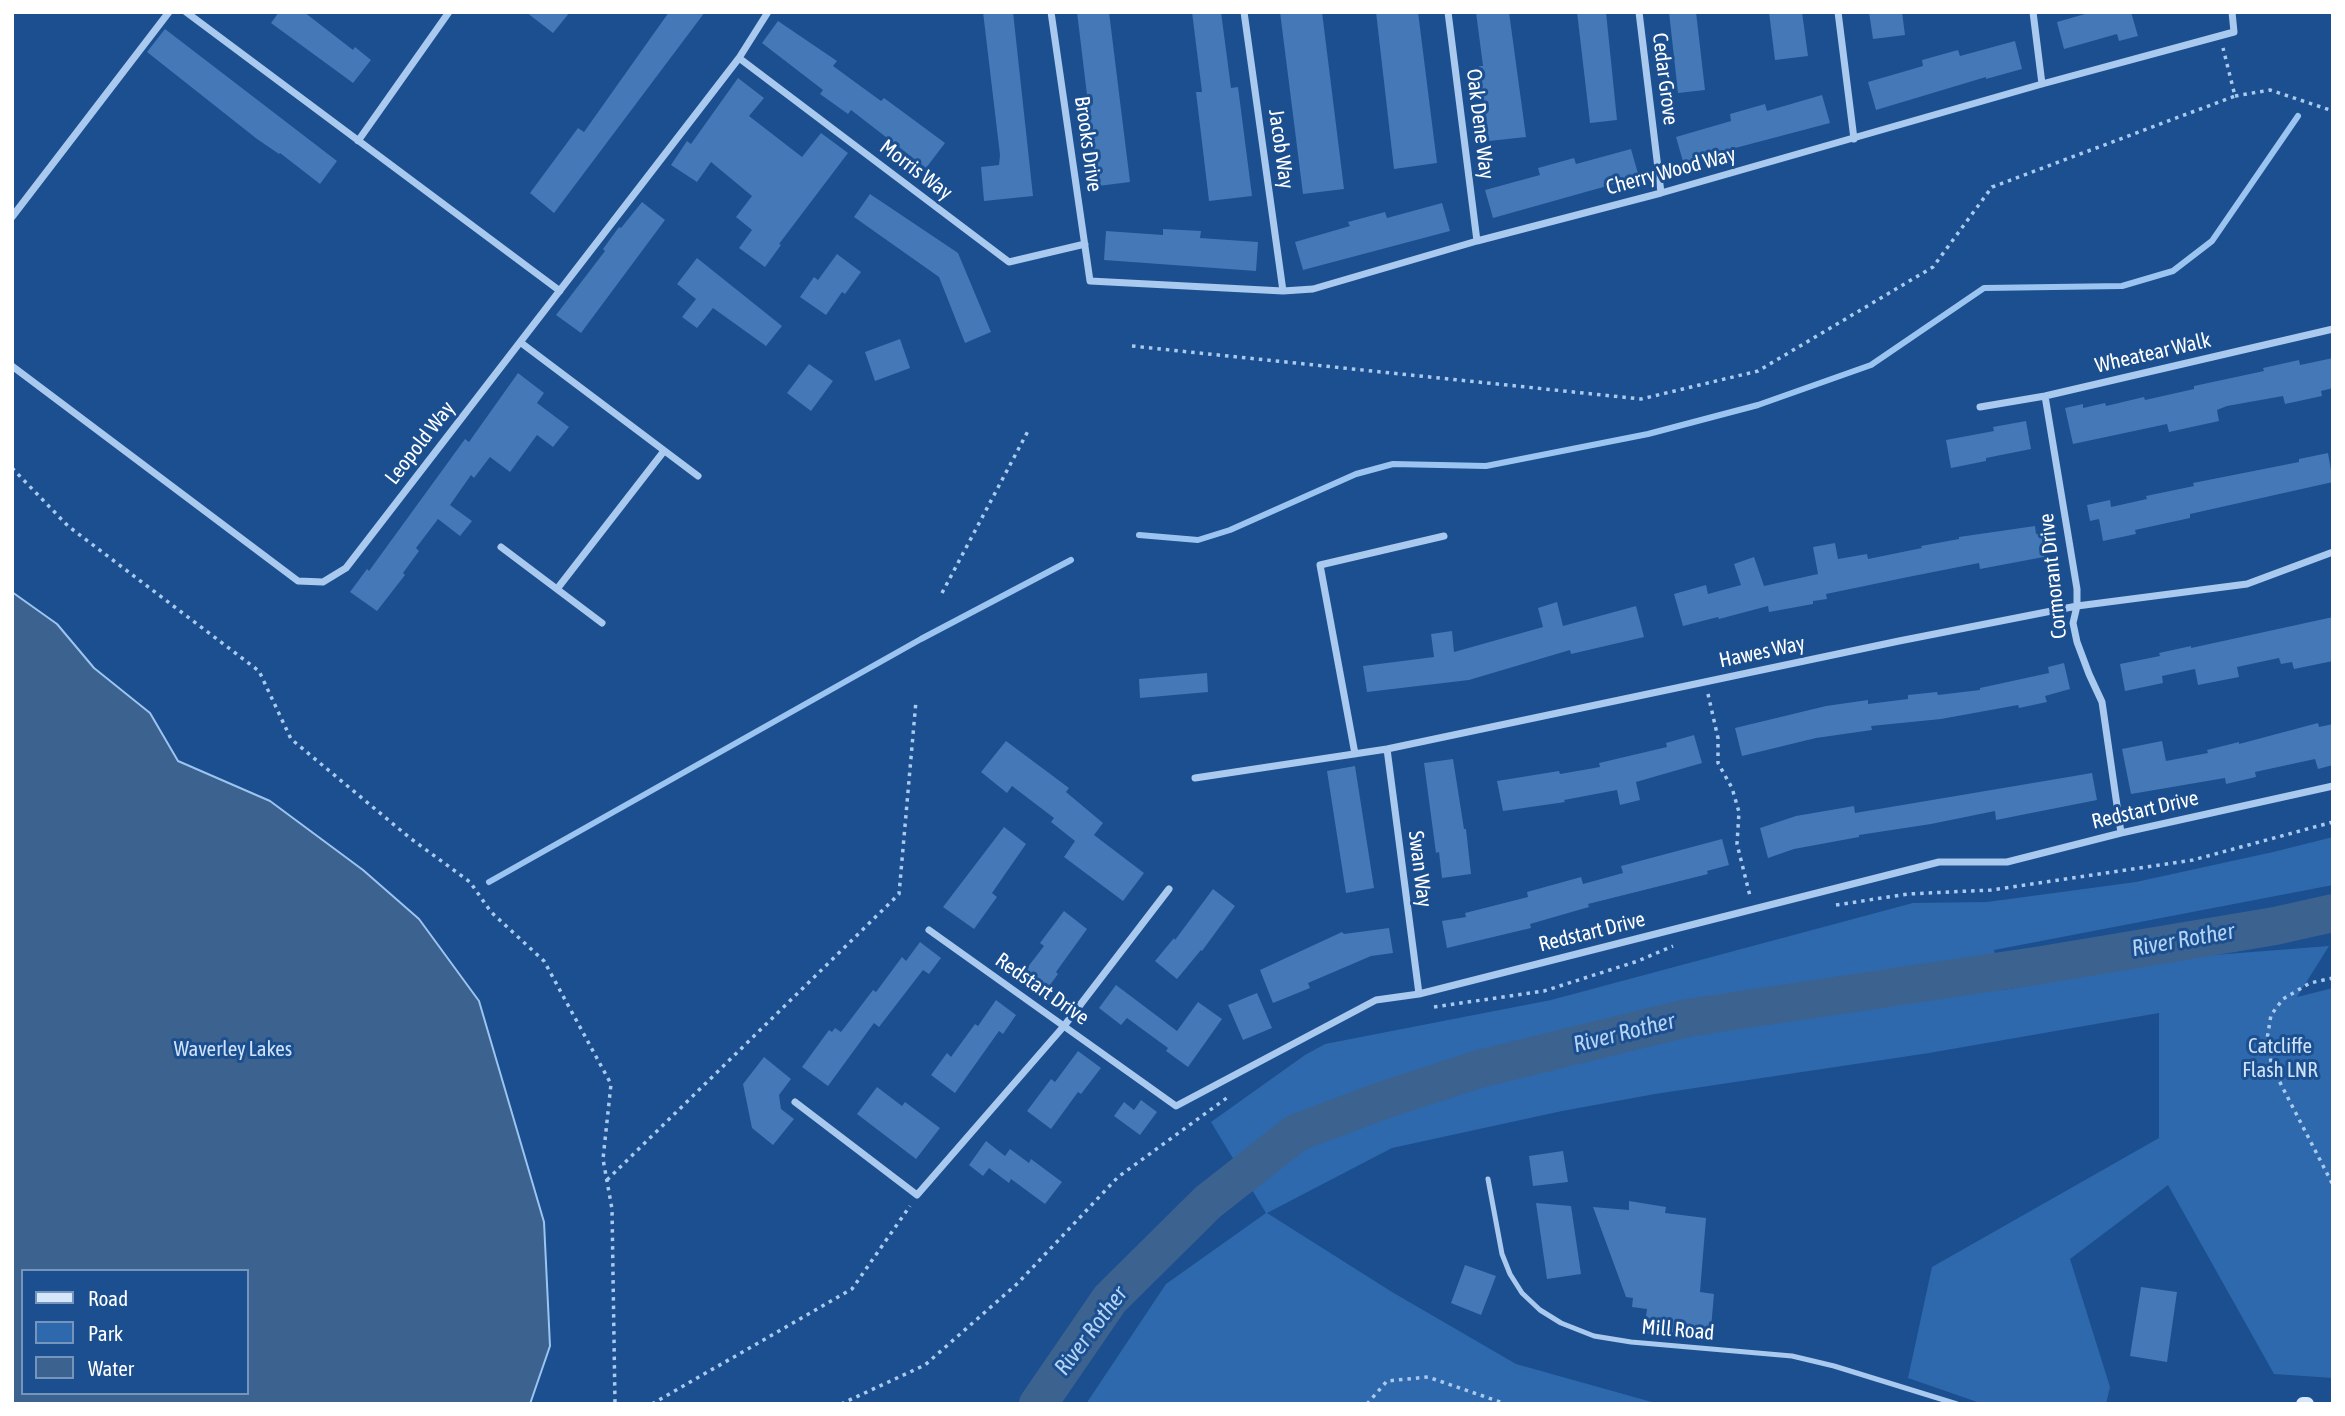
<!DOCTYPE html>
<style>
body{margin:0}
#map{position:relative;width:2345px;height:1416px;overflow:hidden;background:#1b4f8f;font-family:"Asap Condensed",sans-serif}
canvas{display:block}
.frame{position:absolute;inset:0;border:14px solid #fff;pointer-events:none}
.legend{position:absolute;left:21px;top:1269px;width:228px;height:126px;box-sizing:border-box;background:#1b4f8f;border:2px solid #7695bc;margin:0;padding:9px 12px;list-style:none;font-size:21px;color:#fff}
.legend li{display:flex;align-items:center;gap:14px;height:35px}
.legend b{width:35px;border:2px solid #7695bc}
</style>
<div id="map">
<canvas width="2345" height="1416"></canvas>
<div class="frame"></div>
<ul class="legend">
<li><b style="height:9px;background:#d6e6fa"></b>Road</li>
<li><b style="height:19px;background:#2e69ad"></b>Park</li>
<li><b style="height:19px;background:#3c6290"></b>Water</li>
</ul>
</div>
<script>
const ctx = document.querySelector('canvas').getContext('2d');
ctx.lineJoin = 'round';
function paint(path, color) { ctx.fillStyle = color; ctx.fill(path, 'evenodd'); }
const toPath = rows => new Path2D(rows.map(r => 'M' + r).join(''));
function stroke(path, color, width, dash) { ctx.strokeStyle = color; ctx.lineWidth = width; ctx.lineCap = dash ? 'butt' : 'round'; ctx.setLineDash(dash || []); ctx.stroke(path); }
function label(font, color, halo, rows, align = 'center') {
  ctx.font = font + ' "Asap Condensed",sans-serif'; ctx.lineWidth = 6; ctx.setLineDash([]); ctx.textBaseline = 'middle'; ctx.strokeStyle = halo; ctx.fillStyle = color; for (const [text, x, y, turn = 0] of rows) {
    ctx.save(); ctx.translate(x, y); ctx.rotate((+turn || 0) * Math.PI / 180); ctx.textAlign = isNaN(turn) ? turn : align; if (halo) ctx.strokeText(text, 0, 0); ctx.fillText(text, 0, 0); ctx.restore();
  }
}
const green = toPath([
 [2333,837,2333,885,1994,950,2003,990,2201,956,2329,946,2297,997,2333,988,2333,1378,2274,1374,2168,1185,2070,1259,2110,1387,2106,1404,1983,1404,1908,1378,1932,1267,2159,1138,2159,1013,1929,1053,1655,1094,1562,1111,1392,1148,1267,1213,1392,1292,1516,1364,1659,1404,1086,1404,1166,1284,1266,1213,1211,1122,1305,1055,1325,1044,1551,1000,1913,903,1987,902,2136,882,2273,852]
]);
const water = toPath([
 [12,592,57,624,94,668,150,713,178,761,270,801,363,870,419,919,479,1001,544,1222,550,1346,530,1404,12,1404,12,592],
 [23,1271,247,1271,247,1393,23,1393,23,1271]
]);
const stream = toPath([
 [1139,535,1198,540,1230,530,1356,474,1393,464,1486,466,1648,434,1758,405,1871,365,1984,288,2122,286,2173,271,2212,241,2298,116],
 [489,882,921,639,1071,560]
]);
const river = toPath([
 [1038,1404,1110,1299,1208,1202,1296,1133,1381,1101,1479,1069,1687,1018,2042,965,2275,926,2333,913]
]);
const building = toPath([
 [279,12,304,12,353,50,355,47,371,60,353,83,271,23],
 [526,12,570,12,553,33],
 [669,12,705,12,554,213,530,193,578,128,584,132],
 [983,12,1013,12,1033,196,984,201,981,167,999,165,1000,155],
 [1077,12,1109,12,1130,182,1098,186],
 [1192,12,1221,12,1231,88,1238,87,1252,196,1209,201,1196,92,1202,92],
 [1280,12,1322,12,1344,189,1303,194],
 [1376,12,1418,12,1437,163,1394,169],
 [1476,12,1509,12,1526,137,1489,141,1479,66,1483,66],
 [1577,12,1606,12,1617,120,1590,123],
 [1669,12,1696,12,1705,90,1678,93],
 [1769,12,1802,12,1808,56,1775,60],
 [1869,12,1902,12,1905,35,1873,39],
 [2092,12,2131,12,2138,36,2119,41,2117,34,2064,49,2057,22],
 [778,21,837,61,833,66,881,101,884,98,945,143,926,168,851,110,848,114,820,94,823,90,762,43],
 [165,29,337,161,320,184,280,153,279,154,257,139,147,52],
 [2015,41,2022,69,1986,79,1986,77,1876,110,1868,82,1923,66,1922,60,1958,50,1960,56],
 [738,78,764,98,749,116,802,157,821,133,848,153,779,244,781,245,765,267,739,248,752,230,736,217,752,196,711,162,697,182,671,165,687,141,691,144],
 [1822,95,1830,123,1720,152,1720,154,1684,165,1676,137,1731,121,1730,114,1765,104,1767,111],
 [1631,149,1639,177,1493,218,1485,190,1540,175,1538,168,1574,158,1576,164],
 [870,194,958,253,991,332,965,343,939,277,854,217],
 [642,202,665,220,581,333,556,315,605,251,603,249,619,227,621,228],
 [1442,203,1450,231,1303,270,1295,242,1350,226,1348,222,1385,212,1387,218],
 [1163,229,1201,231,1200,238,1258,242,1256,271,1104,260,1106,231,1163,235],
 [837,254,861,272,845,294,842,292,826,315,800,297,814,277,818,280],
 [697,258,782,326,766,346,713,308,697,328,682,317,696,299,677,284],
 [900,339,910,368,875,381,865,352],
 [2333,358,2333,388,2321,391,2322,396,2285,404,2283,396,2227,406,2217,410,2219,421,2169,432,2167,424,2073,444,2065,408,2083,404,2083,408,2105,403,2106,406,2144,397,2145,400,2194,389,2194,386,2264,371,2263,368,2299,360,2300,365],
 [809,364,833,381,811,411,787,393],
 [518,373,544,393,537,403,569,427,553,447,537,435,510,472,490,457,474,478,471,475,450,505,472,521,460,536,438,519,416,548,419,551,403,573,405,575,377,611,350,592,367,569,369,571,465,439,469,442],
 [2026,421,2031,449,1986,458,1986,461,1951,468,1946,440,1994,431,1993,427],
 [2328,453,2333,482,2190,514,2190,518,2135,530,2136,534,2103,541,2099,519,2090,521,2087,505,2110,500,2111,507,2147,499,2146,496,2194,486,2193,483,2299,462,2299,459],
 [2035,526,2036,534,2045,532,2049,556,1980,569,1979,563,1908,577,1826,594,1827,599,1813,601,1813,604,1769,612,1768,606,1719,619,1718,617,1683,626,1674,594,1706,585,1708,594,1741,585,1734,564,1754,557,1764,586,1818,574,1813,547,1835,543,1838,559,1867,554,1868,559,1922,548,1921,546,1959,539,1959,537],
 [1557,602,1563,626,1636,606,1644,637,1571,654,1570,650,1469,680,1367,692,1363,666,1434,657,1431,634,1452,631,1454,652,1543,627,1538,608],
 [2333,617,2333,661,2294,669,2292,662,2281,664,2279,658,2237,667,2239,677,2198,685,2195,669,2162,676,2163,683,2125,691,2120,664,2160,656,2159,653,2191,646,2191,648],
 [2064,663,2070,689,2045,696,2047,702,2019,708,2018,705,1941,719,1871,726,1872,730,1816,738,1742,756,1735,728,1826,706,1868,700,1868,704,1908,699,1908,695,1937,692,1938,695,1980,690,1980,688,2049,673,2048,667],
 [1207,673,1208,692,1140,698,1139,679],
 [2318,723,2319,727,2333,724,2333,765,2318,769,2315,759,2255,772,2256,777,2226,784,2225,778,2131,794,2122,749,2162,741,2166,761,2208,753,2207,750,2239,742,2239,744],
 [1694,735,1702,763,1636,782,1640,800,1620,805,1617,790,1564,800,1565,802,1503,811,1497,781,1559,771,1560,774,1600,767,1599,763,1667,747,1666,743],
 [1006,741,1069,788,1066,792,1103,823,1094,835,1144,873,1123,901,1064,857,1075,841,1051,822,1054,818,1012,786,1007,793,981,772],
 [1453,759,1464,829,1466,829,1471,874,1442,878,1439,852,1436,853,1424,763],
 [1355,766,1374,888,1346,893,1327,771],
 [2092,773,2097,800,1996,820,1995,811,1931,824,1859,835,1859,837,1794,849,1768,858,1760,828,1796,816,1854,806,1855,813],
 [1004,827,1026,844,992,893,997,897,974,929,943,907],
 [1722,839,1729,865,1707,871,1708,874,1588,904,1589,907,1530,924,1531,928,1447,948,1442,921,1466,917,1465,913,1528,897,1527,892,1581,877,1583,884,1623,873,1621,866],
 [1213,889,1235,906,1202,951,1201,950,1177,979,1155,961,1174,938,1175,940],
 [1064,911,1087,929,1056,972,1058,974,1047,989,1024,972,1044,946,1040,943],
 [1389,928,1393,953,1371,956,1308,983,1310,988,1273,1003,1260,970,1342,932,1344,934],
 [920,942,941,958,929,974,923,970,879,1027,874,1023,828,1086,802,1067,829,1030,832,1032,835,1028,841,1032,873,990,876,992,902,957,906,961],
 [1116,985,1177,1031,1198,1002,1222,1019,1188,1067,1166,1051,1168,1048,1127,1018,1121,1025,1099,1008],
 [1257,993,1272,1028,1243,1040,1228,1005],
 [996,1000,1016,1015,1003,1034,999,1031,955,1093,931,1075,947,1053,951,1057,975,1024,978,1026],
 [1078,1051,1101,1068,1081,1094,1078,1092,1051,1129,1027,1111,1051,1079,1055,1082],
 [764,1057,791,1079,779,1095,781,1109,794,1119,773,1145,752,1128,743,1084],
 [877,1087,902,1106,905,1102,940,1128,916,1159,857,1114],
 [1141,1100,1157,1112,1140,1135,1114,1116,1124,1102,1134,1110],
 [986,1141,1005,1156,1010,1149,1029,1163,1031,1159,1062,1182,1045,1204,1011,1179,1009,1183,989,1168,983,1176,969,1165],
 [1563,1151,1568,1182,1533,1186,1529,1156],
 [1629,1201,1666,1207,1665,1213,1706,1218,1700,1292,1714,1294,1710,1340,1644,1333,1647,1309,1632,1307,1633,1298,1626,1297,1593,1207,1629,1210],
 [1536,1203,1571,1206,1581,1274,1547,1279],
 [1465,1265,1496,1276,1481,1315,1451,1303],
 [2141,1287,2177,1292,2167,1362,2130,1356]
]);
const path = toPath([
 [2235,96,2270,90,2333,111],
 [1132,346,1641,399,1758,371,1933,267,1992,187,2235,96,2223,48],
 [12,468,68,526,259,671,291,739,410,838,470,882,491,912,544,961,611,1084,603,1159,612,1209,615,1404],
 [942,593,1028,431],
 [1708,694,1718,738,1718,763,1732,788,1739,812,1737,844,1750,896],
 [1836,905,1908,894,1991,890,2193,860,2333,822],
 [2333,978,2310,983,2283,999,2271,1015,2267,1039,2272,1067,2333,1185],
 [1434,1007,1544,991,1638,961,1673,946],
 [607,1180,899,894,916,701],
 [652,1404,852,1289,910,1206],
 [841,1404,925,1365,1018,1283,1118,1177,1228,1097],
 [1367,1404,1387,1381,1428,1377,1506,1404]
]);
const service = toPath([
 [1488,1179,1502,1254,1510,1274,1522,1293,1540,1310,1561,1323,1594,1336,1631,1342,1792,1356,1834,1366,1957,1404]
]);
const minor = toPath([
 [186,12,560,291],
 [1051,12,1090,281,1283,291,1313,289,1477,241,1661,193,2042,84,2234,32,2232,12],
 [1244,12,1283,291],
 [1448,12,1477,241],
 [1639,12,1661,193],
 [1838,12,1854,139],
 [2033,12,2042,84],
 [739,58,1009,262,1085,244],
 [358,141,449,12],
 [12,217,169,12],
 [520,342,698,476],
 [12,366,298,581,323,582,346,568,739,58,768,12],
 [2045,396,2077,589,2077,606,2073,623,2077,642,2089,674,2102,702,2121,833],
 [1980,407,2045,396,2333,329],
 [501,547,602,623],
 [557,589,664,451],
 [1387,749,1419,994],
 [1355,754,1320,565,1444,536],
 [1195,778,1387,749,1899,641,2077,606,2247,584,2333,552],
 [929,930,1176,1106,1376,1000,1419,994,1939,862,2007,862,2121,833,2333,786],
 [795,1102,917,1195,1064,1026,1169,889]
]);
const secondary = toPath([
 [2303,1404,2307,1404]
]);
const streetNames = [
 ["Cedar Grove",1665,79,83],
 ["Oak Dene Way",1480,124,83],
 ["Brooks Drive",1088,144,82],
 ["Jacob Way",1281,149,82],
 ["Morris Way",916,170,37],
 ["Cherry Wood Way",1671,171,-15],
 ["Wheatear Walk",2153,353,-13],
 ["Leopold Way",420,443,-52],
 ["Cormorant Drive",2053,576,-96],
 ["Hawes Way",1762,652,-12],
 ["Redstart Drive",2145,810,-13],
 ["Swan Way",1420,869,83],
 ["Redstart Drive",1592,932,-14],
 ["Redstart Drive",1042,989,35],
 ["Mill Road",1678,1330,5]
];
const parkNames = [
 ["Catcliffe",2280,1046],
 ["Flash LNR",2280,1070],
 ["Waverley Lakes",233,1049]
];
const waterNames = [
 ["River Rother",2183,940,-10],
 ["River Rother",1624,1033,-14],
 ["River Rother",1091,1331,-53]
];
paint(green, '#2e69ad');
paint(water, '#3c6290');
stroke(water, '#9cc4f0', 2);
stroke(stream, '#9cc4f0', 6);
stroke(river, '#3c6290', 38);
paint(building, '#4478b7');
stroke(path, '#a9c9ee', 3.5, [3.5, 5]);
stroke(service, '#a9c9ee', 5);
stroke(minor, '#a9c9ee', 7);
stroke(secondary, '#d6e6fa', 14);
label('21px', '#fff', '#1b4f8f', streetNames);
label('21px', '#cfe3fa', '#1b4f8f', parkNames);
label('italic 23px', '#b5d3f5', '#1b4f8f', waterNames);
</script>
